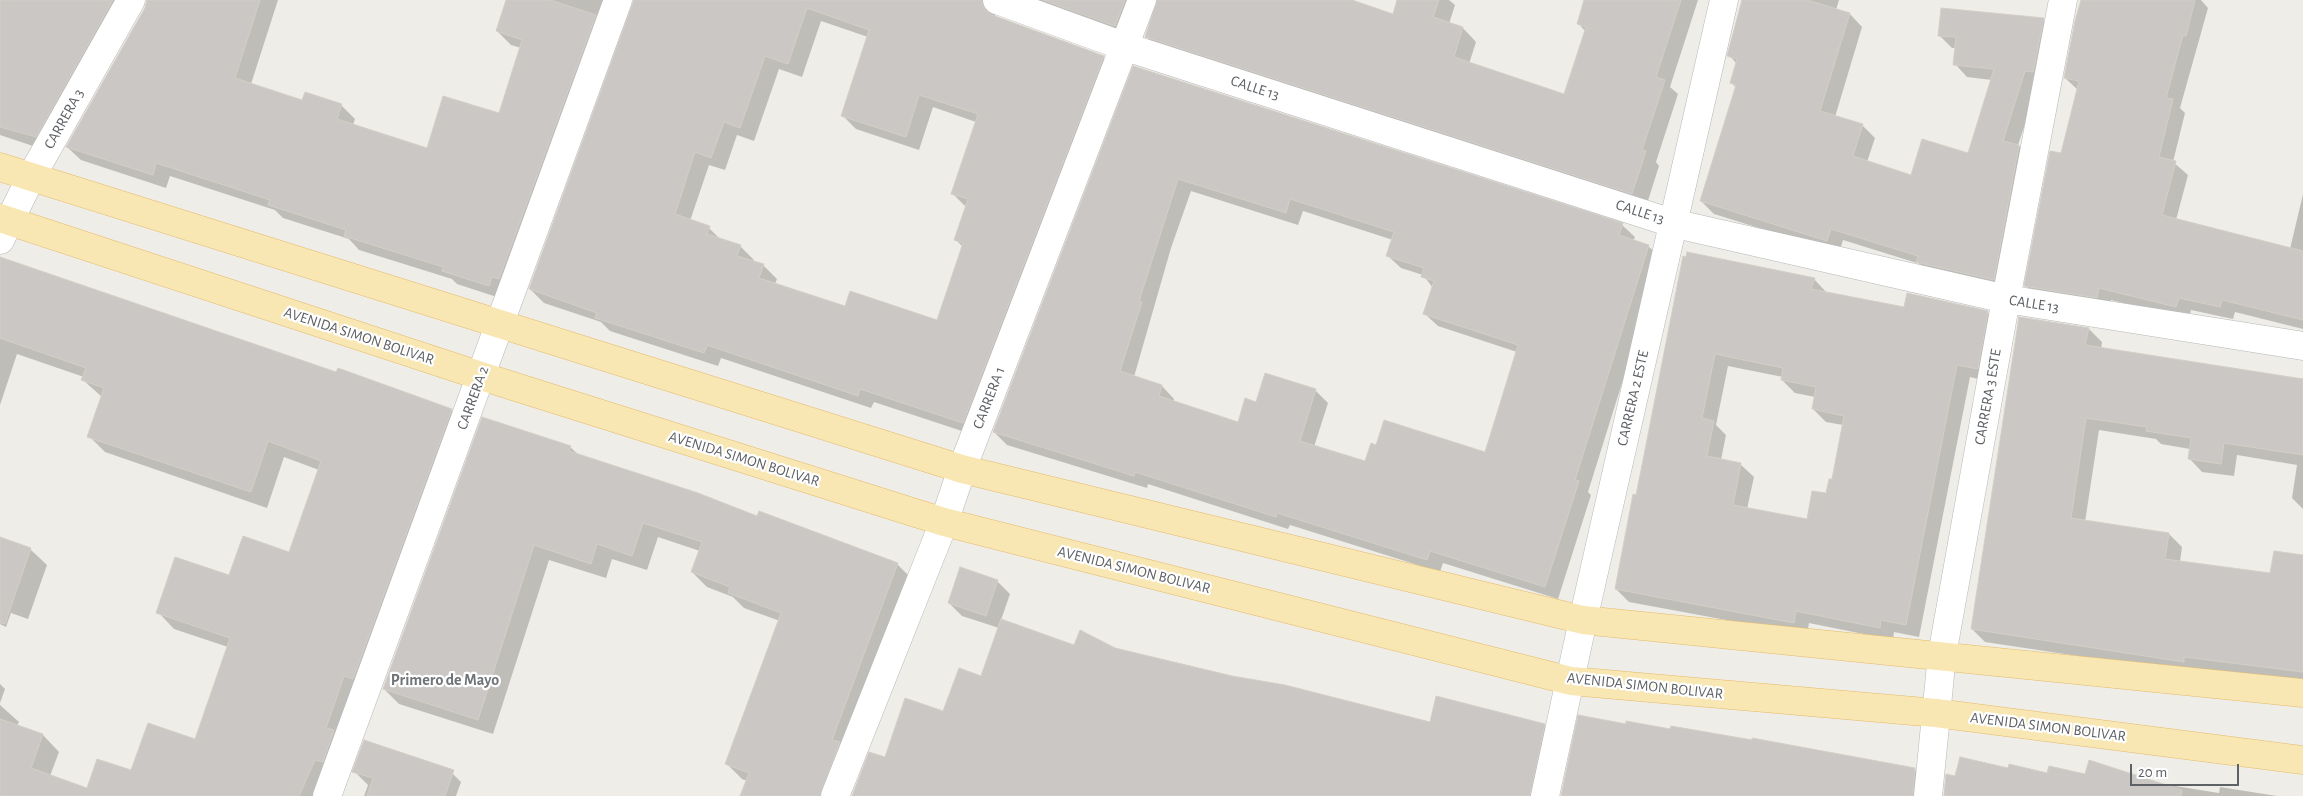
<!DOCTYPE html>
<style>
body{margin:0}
#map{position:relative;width:2303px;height:796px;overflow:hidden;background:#efede7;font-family:"Alegreya Sans",sans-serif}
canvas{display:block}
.scale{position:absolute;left:2130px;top:764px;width:109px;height:22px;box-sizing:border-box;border:2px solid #5e6266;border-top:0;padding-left:6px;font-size:15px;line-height:18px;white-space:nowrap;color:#5e6266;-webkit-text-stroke:4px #fff;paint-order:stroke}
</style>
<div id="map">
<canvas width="2303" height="796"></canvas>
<div class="scale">20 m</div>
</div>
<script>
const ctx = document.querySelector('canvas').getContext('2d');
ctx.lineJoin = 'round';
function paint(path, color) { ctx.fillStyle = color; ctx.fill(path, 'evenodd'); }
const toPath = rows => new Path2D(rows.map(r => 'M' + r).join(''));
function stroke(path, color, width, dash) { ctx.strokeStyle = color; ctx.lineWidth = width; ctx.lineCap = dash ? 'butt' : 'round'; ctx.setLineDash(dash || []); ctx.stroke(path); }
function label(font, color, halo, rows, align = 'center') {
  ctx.font = font + ' "Alegreya Sans",sans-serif'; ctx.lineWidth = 4.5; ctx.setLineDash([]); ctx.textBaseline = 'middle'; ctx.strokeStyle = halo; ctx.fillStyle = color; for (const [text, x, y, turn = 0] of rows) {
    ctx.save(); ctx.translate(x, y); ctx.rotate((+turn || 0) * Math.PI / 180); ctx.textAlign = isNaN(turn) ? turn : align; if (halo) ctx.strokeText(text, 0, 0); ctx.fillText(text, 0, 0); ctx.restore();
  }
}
const shadow = toPath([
 [0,0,127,0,51,152,0,135],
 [167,0,278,0,251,84,303,101,341,105,355,119,353,125,428,149,500,115,521,48,511,45,497,31,507,0,625,0,503,299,457,284,452,279,359,250,349,239,283,218,275,210,170,176,166,188,81,160,67,147],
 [634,0,1004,0,996,8,995,17,1103,57,1117,70,977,436,874,402,871,408,721,358,718,366,610,331,601,322,544,303,530,289],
 [821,21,868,37,842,115,856,129,919,150,933,107,976,122,952,193,966,207,956,240,963,247,937,322,846,307,775,284,777,279,763,265,753,262,754,260,740,246,722,241,709,228,690,221,709,165,725,170,737,135,754,141,779,69,802,77],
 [1021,0,1149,0,1129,39],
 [1158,0,1332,0,1394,16,1399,0,1449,0,1455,5,1449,24,1463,28,1476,42,1469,64,1565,96,1586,32,1578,23,1586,0,1698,0,1670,87,1678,94,1656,162,1659,166,1646,207,1160,50,1146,36],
 [1743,0,1839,0,1836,10,1850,14,1862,27,1835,117,1862,125,1875,138,1867,162,1912,177,1969,155,1992,80,1967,77,1955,64,1956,48,1952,48,1939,35,2043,19,2056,32,2018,145,2032,159,2006,292,1930,275,1920,264,1843,240,1839,253,1714,214,1701,201,1736,88,1732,83,1737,64,1729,55],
 [2082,0,2201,0,2208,8,2180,108,2185,113,2173,162,2188,175,2176,220,2290,249,2303,194,2303,329,2235,312,2233,319,2191,310,2189,319,2111,300,2109,310,2038,298,2026,286,2078,90,2065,78],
 [1134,67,1622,225,1635,237,1633,241,1648,246,1661,258,1588,492,1591,495,1558,599,1443,563,1440,572,1290,525,1288,529,1148,484,1147,488,1007,445,994,432],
 [1191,191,1298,225,1303,211,1393,240,1388,256,1401,268,1423,275,1433,288,1425,314,1438,326,1517,352,1486,453,1366,463,1314,447,1328,403,1315,390,1257,404,1238,423,1173,402,1174,399,1162,386,1134,377,1171,248],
 [1684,257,1814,279,1827,293,1905,309,1987,312,2001,325,1990,382,1970,377,1919,637,1894,632,1893,640,1809,623,1807,635,1629,602,1616,589,1637,496],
 [1728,366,1783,377,1782,380,1795,393,1815,397,1813,409,1826,422,1843,425,1833,480,1827,495,1808,520,1747,509,1754,477,1740,464,1721,460,1726,435,1716,425],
 [0,258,337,374,451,410,467,426,321,796,0,796,0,705,19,722,17,726,43,735,59,752,50,776,88,789,132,772,196,741,228,647,174,629,158,612,230,576,289,553,319,470,284,457,267,508,105,452,89,436,102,397,83,380,84,377,17,354,0,405],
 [2020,318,2089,329,2102,342,2101,349,2303,379,2303,509,2292,498,2297,465,2237,455,2234,476,2202,472,2189,458,2190,449,2161,444,2156,439,2099,430,2085,522,2169,534,2182,547,2180,562,2271,575,2303,557,2303,683,2197,674,1985,642,1972,629],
 [570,447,580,456,897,564,912,579,839,796,742,796,747,781,742,779,727,764,780,621,744,608,733,597,707,587,692,572,700,551,658,537,647,570,612,559,606,578,549,560,493,734,399,704,384,689],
 [0,538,30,549,47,565,28,619,11,613,6,627,0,624],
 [997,581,1010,594,1001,620,1075,647,1115,649,1430,723,1544,725,1559,740,1547,796,853,796,886,758,944,713,982,678,999,628,962,616,949,603],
 [0,684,5,689,0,703],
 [448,769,461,782,456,796,364,796,368,785,354,771],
 [1914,769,1930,784,1929,796,1562,796],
 [2009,770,2156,783,2219,793,2220,787,2277,796,1944,796,1947,775,1956,777]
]);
const building = toPath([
 [0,0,113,0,36,137,0,127,0,0],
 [147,0,260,0,235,78,302,100,305,92,342,104,337,119,427,148,443,96,499,113,522,40,496,31,506,0,550,0,596,15,499,279,492,277,489,286,442,271,443,267,344,236,346,230,268,205,270,200,156,163,153,175,66,147,145,8,147,0],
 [634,0,982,0,985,10,992,15,1104,56,963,423,860,389,858,396,707,345,704,353,595,318,597,313,529,289,634,0],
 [807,8,869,30,841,116,906,137,919,95,978,114,951,194,968,199,954,240,963,243,937,320,850,291,845,306,759,278,764,264,737,256,741,245,707,234,710,226,675,214,695,152,711,158,724,122,740,128,765,56,788,64,807,8],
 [1043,0,1125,0,1115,26,1043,0],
 [1157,0,1352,0,1393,14,1397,0,1439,0,1433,17,1463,27,1454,57,1564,94,1586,27,1577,24,1584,0,1681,0,1656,77,1665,80,1642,150,1646,151,1632,194,1145,37,1157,0],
 [1742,0,1807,0,1850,13,1820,111,1863,124,1853,156,1911,175,1922,139,1968,153,1994,69,1953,65,1956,37,1938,36,1941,8,2044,18,2033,72,2025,71,2003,141,2019,145,1994,280,1916,262,1918,256,1831,229,1827,241,1700,201,1736,85,1730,83,1737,59,1727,56,1742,0],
 [2081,0,2195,0,2186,36,2183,35,2166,98,2173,99,2159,157,2176,161,2162,215,2303,251,2303,320,2222,300,2220,307,2179,298,2176,307,2099,288,2097,298,2024,286,2050,151,2061,153,2079,81,2064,78,2075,21,2081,0],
 [1133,66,1623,223,1619,235,1649,245,1575,480,1579,481,1545,587,1430,551,1427,560,1277,513,1276,517,1135,472,1134,476,993,432,1133,66],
 [1178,179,1286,213,1290,199,1394,232,1386,256,1424,268,1421,277,1434,281,1423,314,1518,345,1485,452,1384,420,1376,445,1371,443,1365,461,1300,441,1316,389,1265,373,1256,402,1245,398,1238,422,1159,396,1162,385,1120,371,1142,302,1139,301,1178,179],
 [1687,252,1815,278,1811,289,1904,307,1907,293,1988,311,1978,369,1957,365,1906,625,1881,620,1880,628,1796,611,1794,623,1615,589,1633,494,1636,495,1644,455,1683,256,1686,257,1687,252],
 [1715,354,1783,368,1781,380,1816,387,1812,409,1844,416,1832,479,1829,479,1826,493,1812,491,1807,519,1733,505,1741,463,1707,456,1714,421,1702,418,1715,354],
 [0,257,336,372,338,368,452,409,353,679,344,676,326,728,334,730,323,762,315,760,299,796,0,796,0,719,43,734,31,768,87,788,97,759,131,770,148,723,195,739,230,638,156,613,175,557,229,575,243,536,289,552,321,461,268,441,251,492,87,437,104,388,81,380,86,368,0,338,0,257],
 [2019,317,2089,328,2085,345,2303,379,2303,455,2224,443,2221,464,2188,459,2191,438,2146,431,2147,427,2086,418,2071,518,2169,533,2165,559,2270,573,2274,551,2303,555,2303,672,2184,657,2184,662,1971,629,2019,317],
 [482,417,571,446,569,451,698,493,757,516,759,511,898,563,832,740,840,742,820,796,740,796,749,773,725,764,781,613,728,593,730,587,691,572,702,542,643,523,632,556,597,544,591,564,534,545,478,720,383,689,482,417],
 [0,537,31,548,5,624,0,623,0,537],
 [960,567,998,580,986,616,948,603,960,567],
 [1001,619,1074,645,1080,630,1115,648,1232,676,1285,685,1430,722,1436,696,1545,724,1530,796,852,796,869,752,885,757,905,698,943,711,959,668,981,676,1001,619],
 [1578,715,1626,724,1626,721,1670,729,1671,726,1752,740,1752,738,1915,768,1913,796,1561,796,1578,715],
 [364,740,454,770,445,796,367,796,373,778,352,772,364,740],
 [1960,757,2008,768,2009,764,2047,773,2049,766,2085,774,2089,760,2182,790,2181,796,1944,796,1946,774,1955,776,1960,757]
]);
const minor = toPath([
 [997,0,1126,47,1672,223,2006,299,2303,346],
 [0,240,31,177,131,0],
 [327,796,618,0],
 [835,796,944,522,962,469,1142,0],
 [1545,796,1583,620,1724,0],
 [1928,796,1942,655,2006,299,2063,0]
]);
const major = toPath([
 [0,167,962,469,1583,620,2303,693],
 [0,218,481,376,944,522,1571,681,1936,713,2303,760]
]);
const streetNames = [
 ["CALLE 13",1255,88,18],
 ["CARRERA 3",64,119,-61],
 ["CALLE 13",1640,212,18],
 ["CALLE 13",2034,304,9],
 ["AVENIDA SIMON BOLIVAR",359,336,18],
 ["CARRERA 3 ESTE",1988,397,-80],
 ["CARRERA 2",473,398,-70],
 ["CARRERA 1",989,398,-69],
 ["CARRERA 2 ESTE",1633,398,-77],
 ["AVENIDA SIMON BOLIVAR",744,459,17],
 ["AVENIDA SIMON BOLIVAR",1134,570,14],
 ["AVENIDA SIMON BOLIVAR",1645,686,6],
 ["AVENIDA SIMON BOLIVAR",2048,727,7]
];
const neighbourhoodNames = [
 ["Primero de Mayo",445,680]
];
paint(shadow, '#0003');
paint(building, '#cbc7c4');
stroke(building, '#d3cec6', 1);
stroke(minor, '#b4b7ba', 29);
stroke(major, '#e5b96a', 29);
stroke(minor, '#fff', 28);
stroke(major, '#f8e7b3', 28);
label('15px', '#5e6266', '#fff', streetNames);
label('bold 16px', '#6f7478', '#fff', neighbourhoodNames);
</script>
